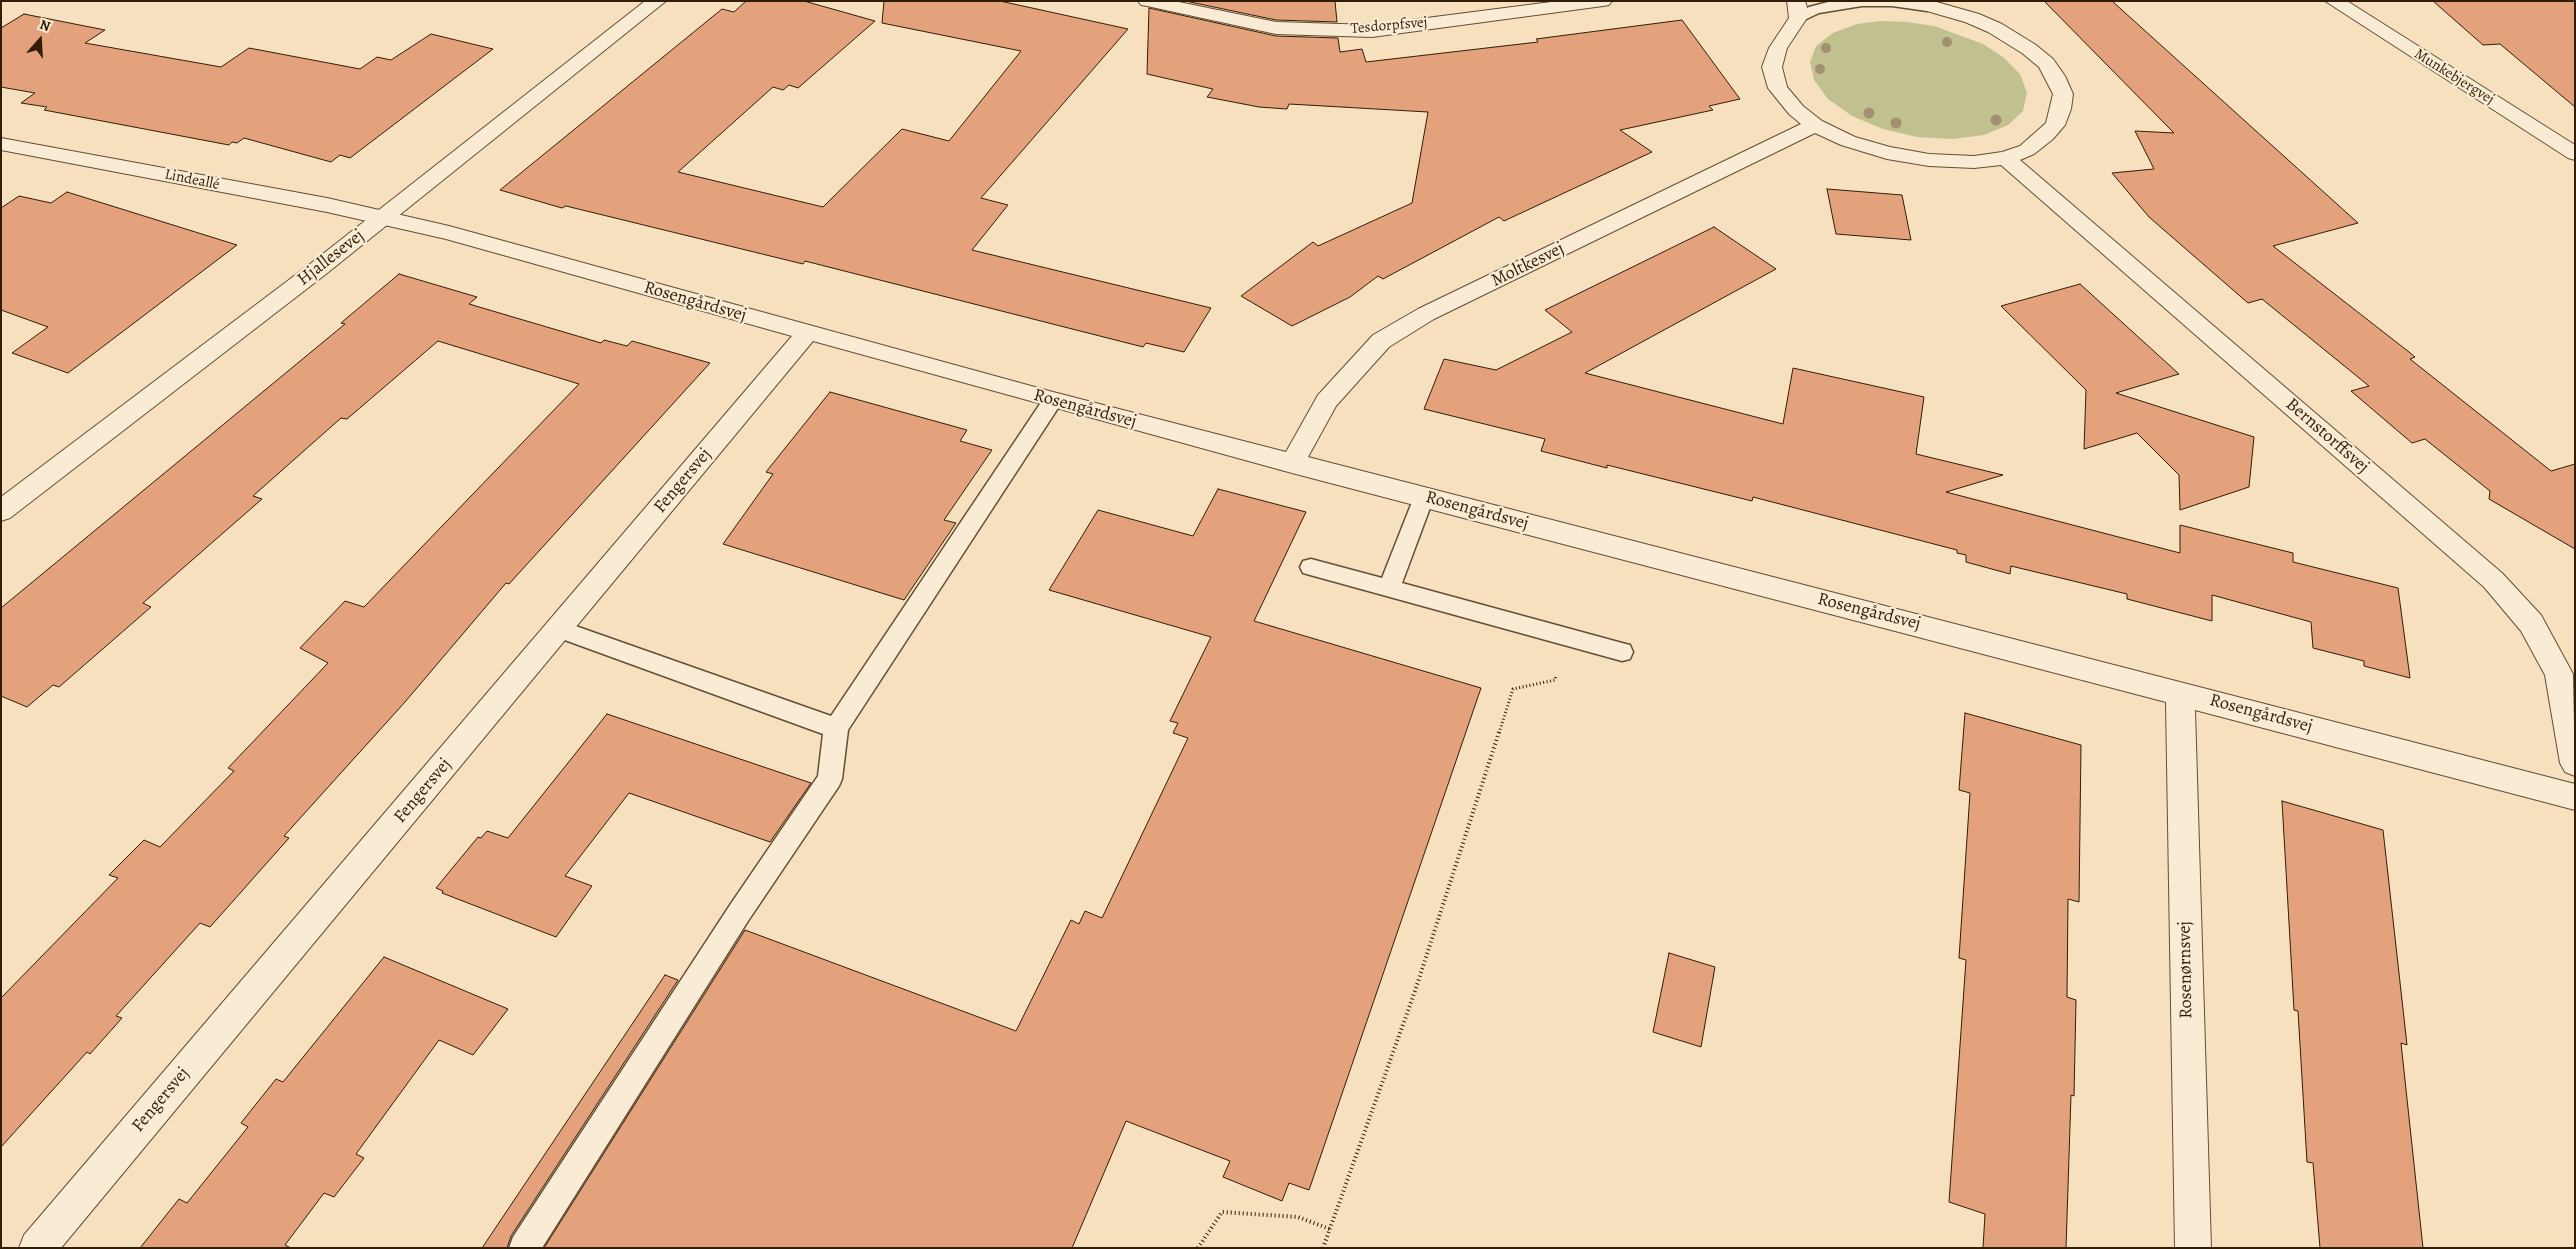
<!DOCTYPE html>
<meta charset="utf-8">
<style>
body{margin:0}
#map{position:relative;width:2576px;height:1249px;overflow:hidden;background:#f6e0bd;font-family:Alegreya,serif}
canvas{display:block}
.frame{position:absolute;inset:0;border:2px solid #321d09;pointer-events:none}
.north{position:absolute;left:15px;top:15px;width:50px;height:50px;-webkit-text-stroke:4px #f9ebd4;paint-order:stroke;rotate:19deg;font-size:14px;font-weight:700;line-height:20px;text-align:center;color:#321d09}
.north::after{content:'';display:block;margin:auto;width:18px;height:22px;background:#321d09;clip-path:polygon(50% 0,100% 100%,50% 72%,0 100%)}
</style>
<div id="map">
<canvas width="2576" height="1249"></canvas>
<div class="frame"></div>
<div class="north">N</div>
</div>
<script>
const ctx = document.querySelector('canvas').getContext('2d');
ctx.lineJoin = 'round';
function paint(path, color) { ctx.fillStyle = color; ctx.fill(path, 'evenodd'); }
const toPath = rows => new Path2D(rows.map(r => 'M' + r).join(''));
function stroke(path, color, width, dash) { ctx.strokeStyle = color; ctx.lineWidth = width; ctx.lineCap = dash ? 'butt' : 'round'; ctx.setLineDash(dash || []); ctx.stroke(path); }
function label(font, color, halo, rows, align = 'center') {
  ctx.font = font + ' Alegreya,serif'; ctx.lineWidth = 4.5; ctx.setLineDash([]); ctx.textBaseline = 'middle'; ctx.strokeStyle = halo; ctx.fillStyle = color; for (const [text, x, y, turn = 0] of rows) {
    ctx.save(); ctx.translate(x, y); ctx.rotate((+turn || 0) * Math.PI / 180); ctx.textAlign = isNaN(turn) ? turn : align; if (halo) ctx.strokeText(text, 0, 0); ctx.fillText(text, 0, 0); ctx.restore();
  }
}
const green = toPath([
 [1881,21,1907,22,1934,26,1983,44,2003,57,2020,74,2027,93,2023,111,2008,125,1984,135,1953,139,1917,137,1883,129,1852,116,1828,99,1814,80,1810,62,1816,46,1833,33,1857,24]
]);
const building = toPath([
 [746,1,804,1,875,21,798,88,789,85,783,90,773,87,678,172,823,207,902,129,949,141,1021,51,882,23,884,1,1000,1,1128,29,981,198,1008,205,972,250,1211,308,1184,352,1146,343,1143,347,805,261,803,264,566,206,562,208,500,190,722,9,734,12,746,1],
 [1185,1,1335,1,1337,22,1276,20,1185,1],
 [2044,1,2112,1,2358,223,2273,246,2409,352,2415,357,2410,359,2551,471,2575,464,2575,549,2489,499,2490,491,2425,439,2412,443,2351,391,2369,386,2262,299,2248,303,2149,217,2112,173,2154,169,2135,131,2174,133,2044,1],
 [2433,1,2575,1,2575,107,2500,44,2483,45,2433,1],
 [1149,8,1276,36,1338,38,1340,52,1362,49,1366,62,1538,42,1536,39,1682,20,1740,99,1709,106,1713,110,1620,130,1652,152,1504,221,1499,217,1383,279,1378,276,1350,297,1292,326,1241,296,1313,242,1318,246,1412,203,1428,112,1289,104,1287,109,1259,107,1207,97,1213,89,1147,74,1149,8],
 [24,14,105,30,85,43,221,67,249,48,360,69,377,57,391,60,431,34,493,49,350,158,340,155,331,162,244,138,237,143,232,142,229,145,44,110,47,107,21,103,35,93,1,87,1,28,24,14],
 [1827,189,1902,195,1911,240,1836,234,1827,189],
 [67,192,237,245,68,373,12,353,48,327,1,310,1,208,19,196,51,203,67,192],
 [1714,227,1776,269,1585,373,1783,424,1793,368,1924,397,1916,454,2003,475,1946,492,2180,553,2180,525,2293,553,2293,562,2398,588,2410,678,2364,666,2364,661,2313,648,2311,622,2212,595,2212,621,2127,599,2127,594,2011,566,2010,574,1966,562,1966,555,1957,553,1957,550,1753,497,1752,501,1607,465,1607,468,1541,451,1545,439,1424,409,1444,359,1496,370,1572,332,1545,310,1714,227],
 [399,274,477,297,469,304,601,343,604,340,627,346,632,341,710,363,509,584,506,583,405,702,284,836,289,838,210,927,200,923,116,1016,122,1018,90,1054,87,1052,1,1147,1,998,118,878,109,875,144,840,160,847,234,771,228,768,328,663,300,648,345,601,364,607,579,384,438,341,347,419,341,418,253,496,262,499,143,603,151,607,59,687,53,685,27,707,1,696,1,608,345,324,341,323,399,274],
 [2080,284,2179,374,2116,393,2254,437,2249,487,2180,510,2179,475,2137,433,2084,449,2086,390,2001,306,2080,284],
 [830,392,967,430,960,441,992,450,944,520,956,523,904,600,723,544,773,474,766,472,830,392],
 [1218,489,1306,512,1254,621,1481,688,1309,1190,1289,1183,1282,1201,1223,1177,1230,1161,1126,1121,1072,1248,544,1248,745,930,1016,1031,1071,920,1079,924,1085,911,1102,918,1188,738,1173,733,1178,723,1170,721,1211,637,1049,590,1098,510,1193,536,1218,489],
 [1965,713,2081,745,2079,902,2068,899,2067,997,2076,1000,2074,1096,2071,1095,2066,1248,1983,1248,1985,1214,1949,1202,1966,960,1959,958,1970,793,1959,790,1965,713],
 [607,714,811,783,770,842,629,793,565,876,592,886,556,937,442,893,443,891,436,888,478,837,481,838,487,831,508,838,607,714],
 [2282,801,2383,830,2407,1045,2401,1043,2423,1248,2320,1248,2313,1163,2307,1162,2298,1011,2294,1010,2282,801],
 [1669,953,1715,967,1701,1047,1653,1032,1669,953],
 [384,957,508,1009,473,1055,439,1040,356,1154,364,1158,334,1197,324,1193,285,1245,291,1248,140,1248,179,1199,187,1203,248,1127,241,1123,276,1079,283,1082,384,957],
 [665,975,678,980,511,1236,507,1248,482,1248,665,975]
]);
const pathFar1 = toPath([
 [1499,733,1513,689,1555,680,1556,676]
]);
const path = toPath([
 [1198,1248,1222,1212,1298,1217,1330,1229],
 [1323,1248,1415,991,1499,732]
]);
const service = toPath([
 [1832,1,1925,1,1932,3,1935,6,1927,11,1892,6,1862,6,1819,13,1798,23,1790,18,1809,7,1832,1],
 [1053,393,1060,395,1063,400,1060,405,848,730,842,779,839,786,748,921,542,1248,509,1248,513,1237,730,905,818,776,823,734,551,635,548,629,551,623,559,620,567,623,831,716,1046,395,1053,393],
 [1424,489,1431,491,1434,497,1402,583,1622,643,1630,645,1633,652,1630,659,1622,661,1303,573,1300,567,1303,561,1311,559,1382,578,1414,497,1417,491,1424,489]
]);
const minor = toPath([
 [1138,1,1174,1,1276,22,1372,25,1559,1,1612,1,1609,5,1603,6,1372,37,1276,34,1147,6,1141,5,1138,1],
 [1787,1,1805,1,1808,11,1807,18,1787,48,1782,67,1787,87,1803,106,1822,121,1855,137,1890,147,1929,154,1974,156,2002,152,2020,146,2046,123,2053,94,2039,67,2022,53,1988,32,1965,22,1906,5,1903,1,1933,1,1979,14,2002,24,2036,45,2053,59,2065,76,2073,94,2071,109,2065,125,2053,139,2034,154,2020,160,2502,573,2541,615,2573,674,2575,776,2565,772,2560,763,2545,675,2521,631,2484,587,2001,165,1974,168,1929,166,1887,159,1841,145,1815,133,1434,319,1389,347,1336,406,1308,457,2575,784,2575,810,2195,710,2211,1248,2175,1248,2166,702,1292,473,813,341,61,1248,19,1248,24,1235,792,336,446,239,327,212,1,150,1,138,327,198,449,226,1053,392,1286,452,1318,395,1373,335,1418,309,1801,124,1789,114,1768,88,1762,67,1769,48,1789,18,1787,1]
]);
const tertiary = toPath([
 [645,1,666,1,326,274,10,518,1,521,1,497,310,264,645,1],
 [2325,1,2347,1,2575,145,2575,160,2568,158,2325,1]
]);
const trees = [
 [1947,42,5],
 [1826,48,5],
 [1820,69,5],
 [1869,113,5.5],
 [1996,120,5.5],
 [1896,123,5.5]
];
const farStreetnames = [
 ["Tesdorpfsvej",1389,26,-5],
 ["Munkebjergvej",2454,77,32],
 ["Lindeallé",192,180,11]
];
const streetNames = [
 ["Hjallesevej",331,258,-38],
 ["Moltkesvej",1528,265,-26],
 ["Rosengårdsvej",695,302,16],
 ["Rosengårdsvej",1085,409,15],
 ["Bernstorffsvej",2327,436,41],
 ["Fengersvej",683,481,-50],
 ["Rosengårdsvej",1477,511,15],
 ["Rosengårdsvej",1869,612,14],
 ["Rosengårdsvej",2261,714,15],
 ["Fengersvej",423,791,-50],
 ["Rosenørnsvej",2186,970,-91],
 ["Fengersvej",161,1100,-50]
];
paint(green, '#c0c18e');
paint(building, '#e3a17c');
stroke(building, '#321d09', 1);
stroke(service, '#634e36', 3);
stroke(minor, '#634e36', 2);
stroke(tertiary, '#634e36', 2);
stroke(pathFar1, '#321d09', 3, [1, 2.5]);
stroke(path, '#321d09', 4, [1, 3]);
paint(service, '#f9ebd4');
paint(minor, '#f9ebd4');
paint(tertiary, '#f9ebd4');
ctx.fillStyle = '#a29070';
for (const [x, y, r] of trees) { ctx.beginPath(); ctx.arc(x, y, r, 0, 2 * Math.PI); ctx.fill(); }
label('15px', '#321d09', '#f9ebd4', farStreetnames);
label('18px', '#321d09', '#f9ebd4', streetNames);
</script>
